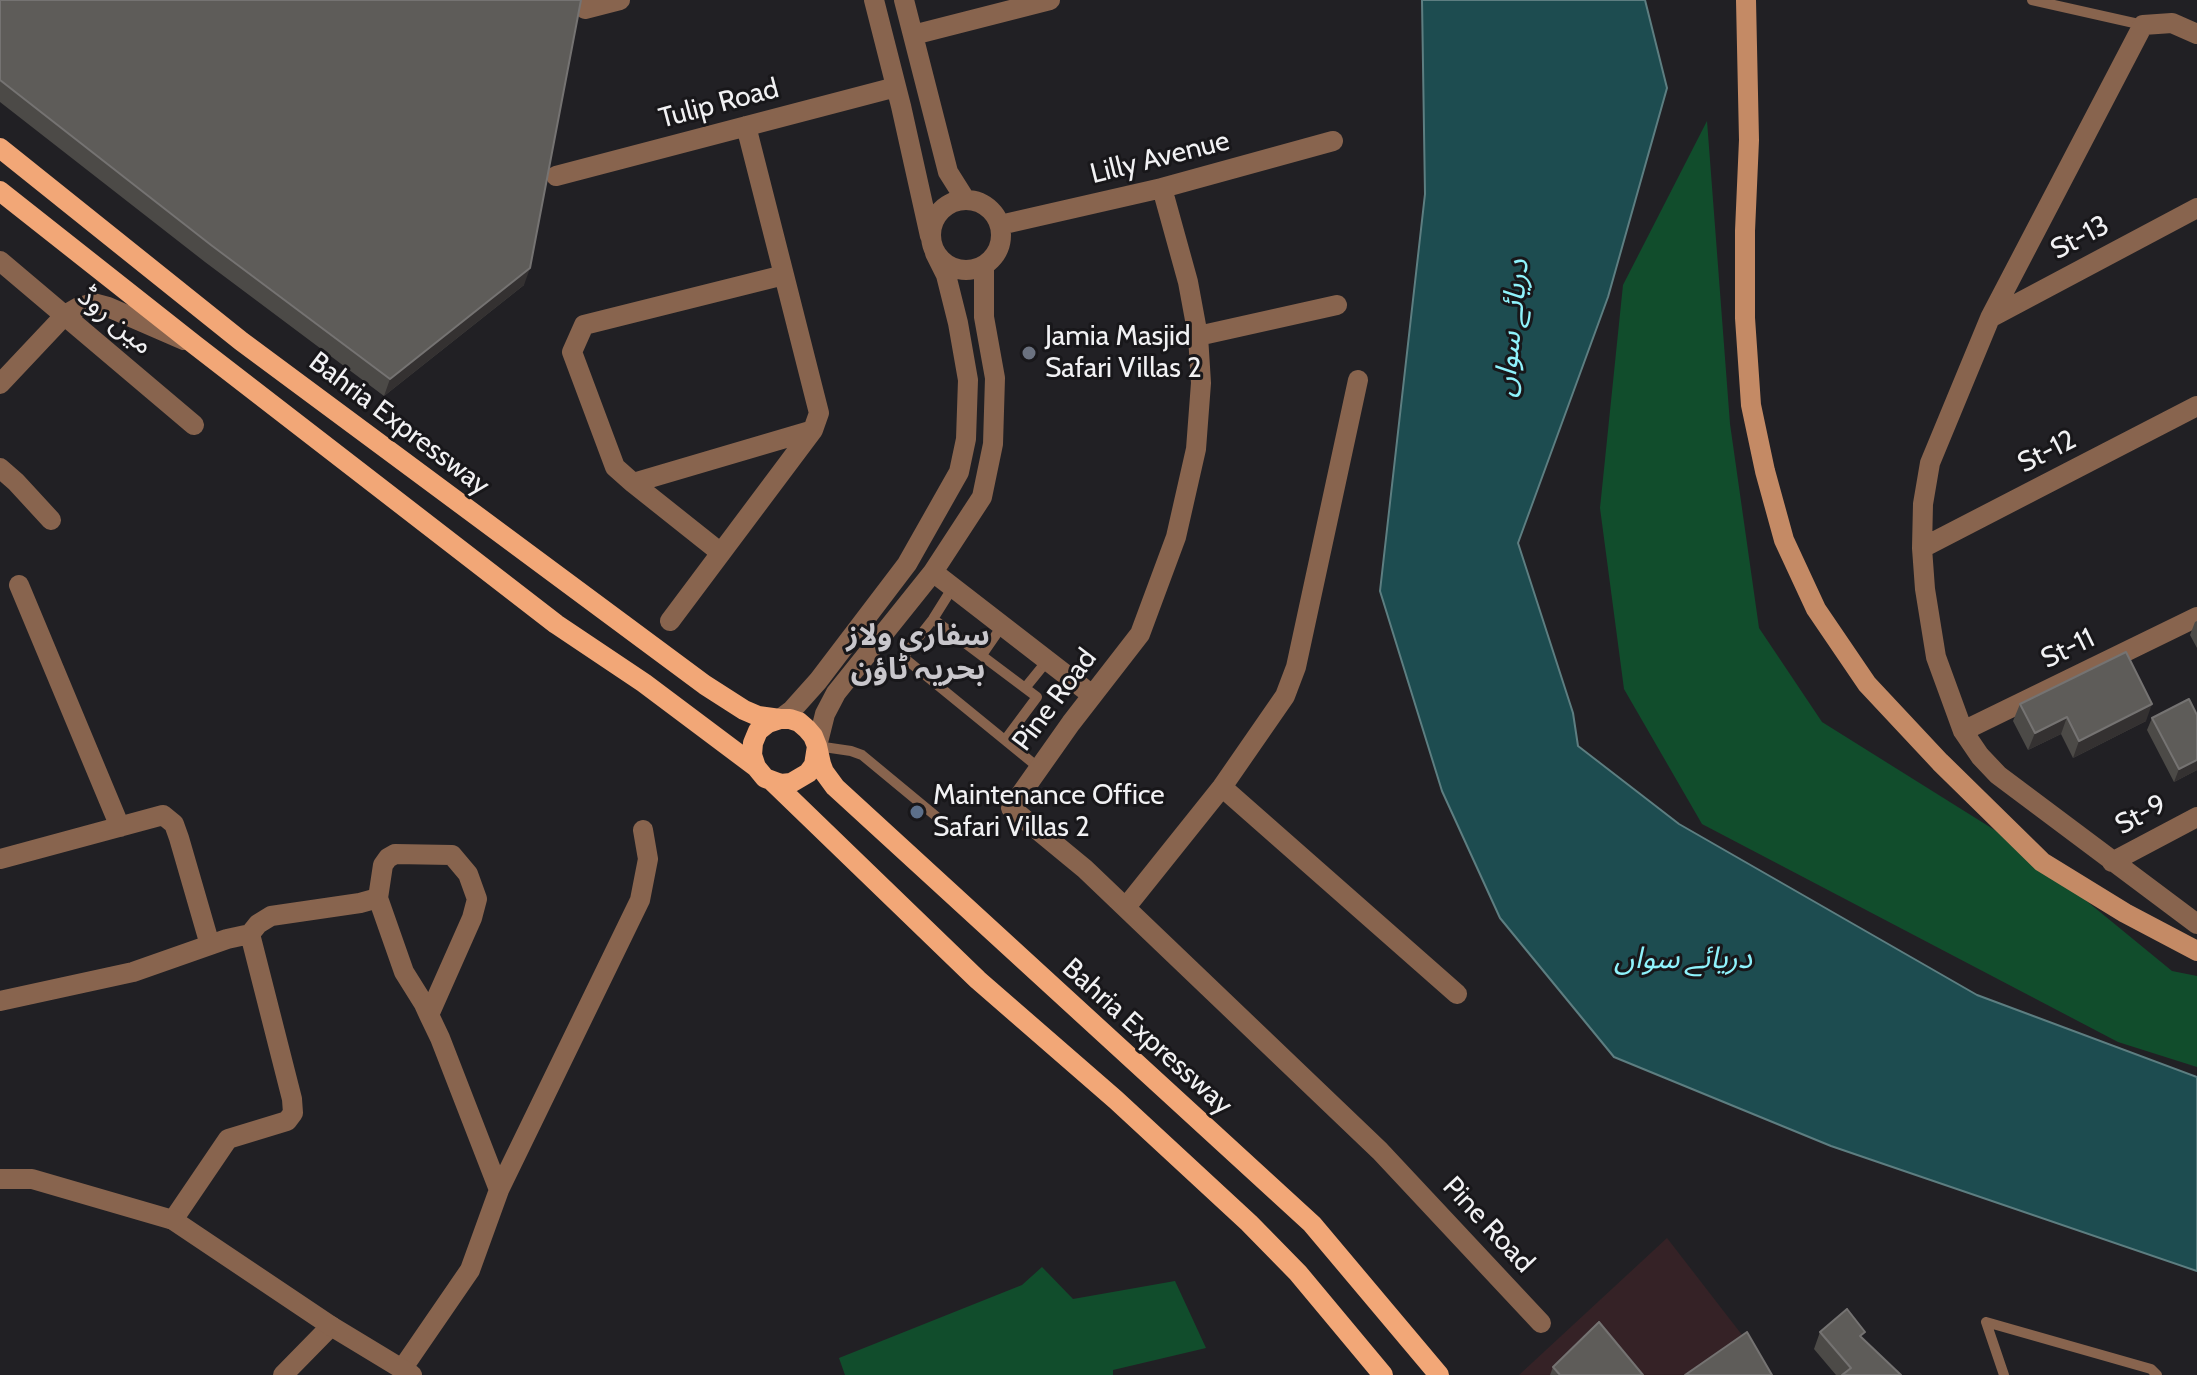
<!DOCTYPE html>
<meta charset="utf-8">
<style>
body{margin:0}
canvas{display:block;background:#212024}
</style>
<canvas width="2197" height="1375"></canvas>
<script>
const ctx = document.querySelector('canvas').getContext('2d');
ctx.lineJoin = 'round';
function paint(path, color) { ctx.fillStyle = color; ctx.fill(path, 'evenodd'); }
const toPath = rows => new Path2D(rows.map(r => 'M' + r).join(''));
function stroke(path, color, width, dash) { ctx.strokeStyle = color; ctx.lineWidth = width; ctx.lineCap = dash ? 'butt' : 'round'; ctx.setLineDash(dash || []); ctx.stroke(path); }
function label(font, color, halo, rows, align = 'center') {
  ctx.font = font + ' Cabin,"Noto Sans Arabic",sans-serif'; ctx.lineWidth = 6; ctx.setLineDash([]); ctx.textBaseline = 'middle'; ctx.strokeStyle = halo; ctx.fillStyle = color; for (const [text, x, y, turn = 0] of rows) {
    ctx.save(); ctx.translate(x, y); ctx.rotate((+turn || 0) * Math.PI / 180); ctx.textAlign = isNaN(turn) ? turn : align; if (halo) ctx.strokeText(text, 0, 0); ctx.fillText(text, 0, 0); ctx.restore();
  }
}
const commercial = toPath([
 [1667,1238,1773,1375,1519,1375]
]);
const green = toPath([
 [1707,121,1730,424,1759,628,1822,722,2017,844,2172,971,2197,976,2197,1067,2118,1042,1702,824,1624,689,1600,508,1623,285],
 [1042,1267,1073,1299,1175,1281,1206,1348,1113,1370,1113,1375,845,1375,839,1358,1022,1285]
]);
const water = toPath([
 [1422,0,1645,0,1667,88,1608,297,1518,543,1573,713,1578,746,1679,824,1977,995,2197,1077,2197,1271,1831,1146,1614,1057,1500,918,1442,791,1380,591,1425,194,1422,0]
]);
const service = toPath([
 [2032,0,2143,25],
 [953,587,933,619,903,657,1039,768],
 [933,619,1037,697,1005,740],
 [982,655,1002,626],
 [1025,688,1047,661],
 [817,746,851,751,862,755,943,822],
 [1986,1322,2151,1369,2157,1375],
 [1986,1322,2004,1375]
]);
const minor = toPath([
 [874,0,901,106,930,236],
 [904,0,948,172,965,199],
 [585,9,620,0],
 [2197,34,2172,23,2143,25,1990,318,1930,463,1923,504,1922,548,1925,589,1936,657,1963,731,1980,756,1998,775,2197,924],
 [913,35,1050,0],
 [746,126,784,275,819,413,813,430,633,483,615,467,572,352,584,325,784,275],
 [556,176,896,87],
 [1162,188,1188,282,1198,336,1201,383,1196,449,1176,537,1140,634,1071,723,1011,808,1085,869,1380,1151,1541,1323],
 '931 235a35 35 0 1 1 70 0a35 35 0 1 1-70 0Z',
 [1000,225,1162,188,1333,141],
 [0,261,194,425],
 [1990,318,2197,208],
 [1198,336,1337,305],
 [0,384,65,315,79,307,93,303,108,307,184,340],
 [0,468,16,482,51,520],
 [633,483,721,553],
 [1922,548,2197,406],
 [933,572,1092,695],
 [19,585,120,827],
 [670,621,813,430],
 [780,719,792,710,818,681,907,564,959,472,966,439,968,380,958,323,946,275,935,253],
 [1963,731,2197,617],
 [817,746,825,714,836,693,933,572,982,497,993,444,995,378,984,317,984,265],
 [1222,787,1457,994],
 [0,859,163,815,174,824,179,838,210,945],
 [2112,862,2197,817],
 [1126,907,1222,787,1285,696,1296,667,1358,380],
 [0,1001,133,972,227,939,250,934,258,924,271,916,360,903,378,898],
 [429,1015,472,918,477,899,468,874,452,855,395,854,388,858,383,865,378,898,404,972,424,1004,429,1015,440,1038,499,1190],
 [173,1220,228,1139,287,1121,293,1113,292,1099,250,934],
 [402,1369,470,1270,499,1190,640,900,648,859,643,830],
 [283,1375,331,1326]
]);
const tertiary = toPath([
 [0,1179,32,1179,173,1220,331,1326,412,1375]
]);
const secondary = toPath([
 [1746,0,1749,140,1745,231,1745,318,1751,405,1765,471,1784,540,1816,609,1867,684,1940,762,2042,862,2125,913,2197,951]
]);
const primary = toPath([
 [0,148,241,341,705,685,744,710,758,716,780,719],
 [0,191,195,345,556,624,644,683,756,767],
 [817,746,814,765,808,773,791,783,781,784,765,778,756,767,752,755,753,743,758,731,768,723,780,719,790,719,799,722,807,729,813,736,817,746,821,764,824,772,835,787,1312,1224,1439,1375],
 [772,781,978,980,1116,1100,1249,1223,1298,1273,1383,1375]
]);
const wall = toPath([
 [0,0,524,285,384,396,205,262,0,102],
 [2197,621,2197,648,2190,635,2195,622],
 [2020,704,2146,721,2073,758,2061,734,2028,750,2013,721],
 [2152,718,2197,770,2174,782,2147,730],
 [1820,1332,1862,1338,1901,1375,1836,1375,1814,1349],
 [1553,1367,1643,1375,1550,1375]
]);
const shadedWall = toPath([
 [530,268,524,285,384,396,390,379],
 [2152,704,2146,721,2073,758,2079,741],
 [2067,717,2061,734,2028,750,2035,733],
 [2197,760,2197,770,2174,782,2179,769]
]);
const building = toPath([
 [0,0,581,0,530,268,390,379,211,245,0,80,0,0],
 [2126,652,2152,704,2079,741,2067,717,2035,733,2020,704,2126,652],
 [2189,699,2197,715,2197,760,2179,769,2152,718,2189,699],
 [1847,1309,1865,1332,1860,1336,1901,1375,1842,1375,1851,1368,1820,1332,1847,1309],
 [1599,1322,1643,1375,1560,1375,1553,1367,1599,1322],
 [1747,1332,1772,1375,1685,1375,1747,1332]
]);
const markers = [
 [1029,353,8,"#6b7280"],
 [917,812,8,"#5c6f8a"]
];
const streetNames = [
 ["Tulip Road",719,104,-15],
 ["Lilly Avenue",1160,158,-14],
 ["St-13",2080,238,-28],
 ["مین روڈ",115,321,40],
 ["Bahria Expressway",399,424,37],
 ["St-12",2047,452,-27],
 ["St-11",2068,649,-26],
 ["Pine Road",1055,700,-53],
 ["St-9",2141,815,-28],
 ["Bahria Expressway",1147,1037,42],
 ["Pine Road",1488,1225,47]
];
const poiNames = [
 ["Jamia Masjid",1045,337],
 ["Safari Villas 2",1045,369],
 ["Maintenance Office",933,796],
 ["Safari Villas 2",933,828]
];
const waterNames = [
 ["دریائے سواں",1512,328,-84],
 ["دریائے سواں",1683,959]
];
const neighbourhoodNames = [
 ["سفاری ولاز",918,636],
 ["بحریہ ٹاؤن",918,670]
];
paint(commercial, '#352226');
paint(green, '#114d2c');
paint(water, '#1d4c50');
stroke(water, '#5d7e81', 2);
stroke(service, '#88644e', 10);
stroke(minor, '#88644e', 20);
stroke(tertiary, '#88644e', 20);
stroke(secondary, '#c48a65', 20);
stroke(primary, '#f2a777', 20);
paint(wall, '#4c4a47');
paint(shadedWall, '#343131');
paint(building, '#5e5c59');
stroke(building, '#757372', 2);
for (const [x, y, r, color] of markers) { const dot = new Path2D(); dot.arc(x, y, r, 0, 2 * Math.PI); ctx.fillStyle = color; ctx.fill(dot); stroke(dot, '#18171a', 3); }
label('28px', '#f1f1f3', '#18171a', streetNames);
label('28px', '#f1f1f3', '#18171a', poiNames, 'left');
label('italic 30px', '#8ff3fc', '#18171a', waterNames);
label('bold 30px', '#c9c7cc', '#18171a', neighbourhoodNames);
</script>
